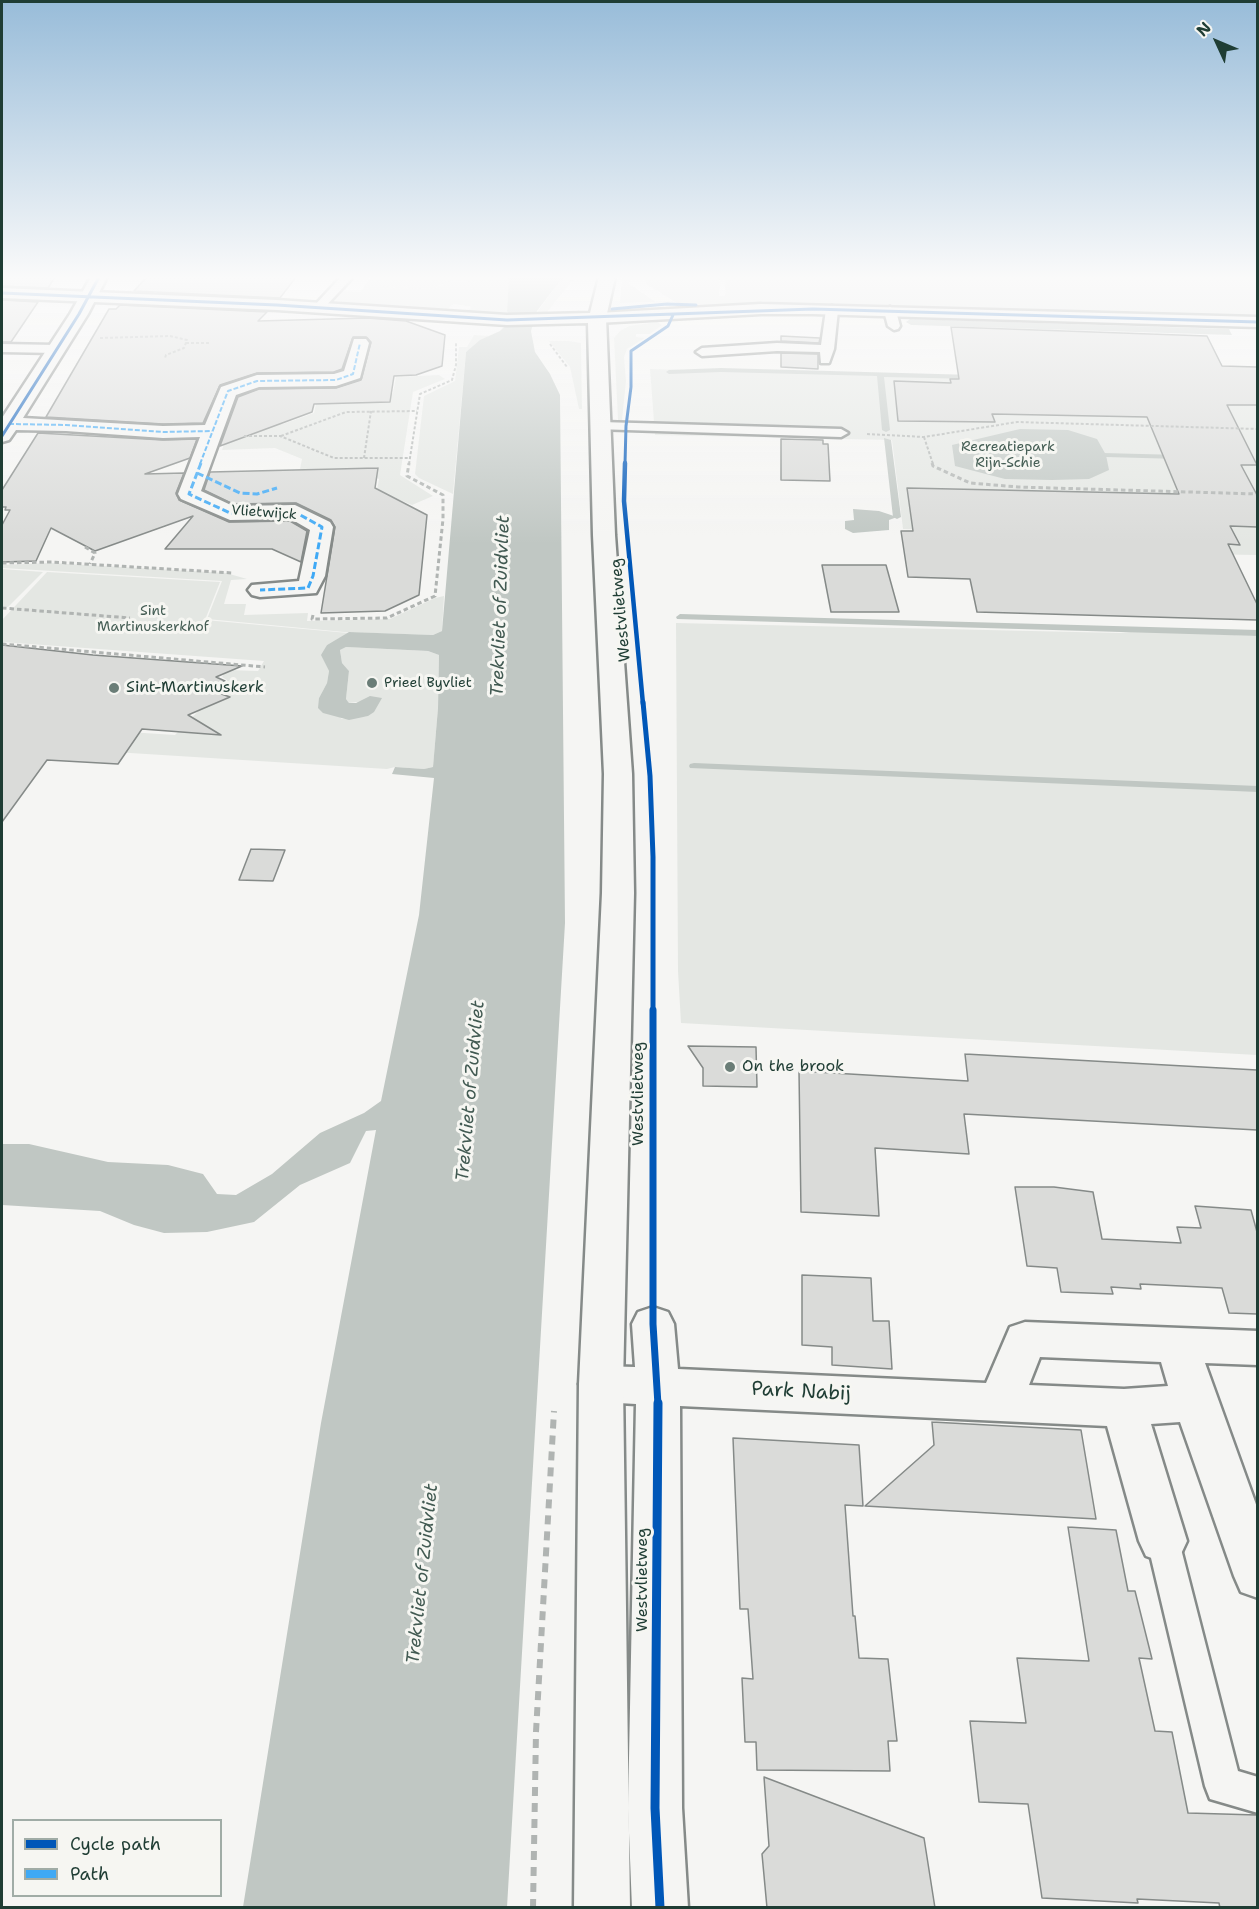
<!DOCTYPE html>
<style>
body{margin:0}
#map{position:relative;width:1259px;height:1909px;overflow:hidden;background:#f5f5f3;font-family:"Shantell Sans",sans-serif}
canvas{display:block}
.frame{position:absolute;inset:0;border:3px solid #1f3d34;pointer-events:none}
.legend{position:absolute;left:12px;top:1819px;width:210px;height:78px;box-sizing:border-box;background:#f6f6f2;border:2px solid #a0aca6;margin:0;padding:8px 10px;list-style:none;font-size:18px;color:#1f3d34}
.legend li{display:flex;align-items:center;gap:12px;height:30px}
.legend b{width:30px;border:2px solid #a0aca6}
.north{position:absolute;left:1187px;top:12px;width:60px;height:60px;-webkit-text-stroke:4px #f6f6f2;paint-order:stroke;rotate:314deg;font-size:16px;font-weight:700;line-height:24px;text-align:center;color:#1f3d34}
.north::after{content:'';display:block;margin:auto;width:21px;height:27px;background:#1f3d34;clip-path:polygon(50% 0,100% 100%,50% 72%,0 100%)}
</style>
<div id="map">
<canvas width="1259" height="1909"></canvas>
<div class="frame"></div>
<ul class="legend">
<li><b style="height:8px;background:#0057b8"></b>Cycle path</li>
<li><b style="height:8px;background:#3fa9f5"></b>Path</li>
</ul>
<div class="north">N</div>
</div>
<script>
const ctx = document.querySelector('canvas').getContext('2d');
ctx.lineJoin = 'round';
function paint(path, color) { ctx.fillStyle = color; ctx.fill(path, 'evenodd'); }
const toPath = rows => new Path2D(rows.map(r => 'M' + r).join(''));
function stroke(path, color, width, dash) { ctx.strokeStyle = color; ctx.lineWidth = width; ctx.lineCap = dash ? 'butt' : 'round'; ctx.setLineDash(dash || []); ctx.stroke(path); }
function label(font, color, halo, rows, align = 'center') {
  ctx.font = font + ' "Shantell Sans",sans-serif'; ctx.lineWidth = 6; ctx.setLineDash([]); ctx.textBaseline = 'middle'; ctx.strokeStyle = halo; ctx.fillStyle = color; for (const [text, x, y, turn = 0] of rows) {
    ctx.save(); ctx.translate(x, y); ctx.rotate((+turn || 0) * Math.PI / 180); ctx.textAlign = isNaN(turn) ? turn : align; if (halo) ctx.strokeText(text, 0, 0); ctx.fillText(text, 0, 0); ctx.restore();
  }
}
const built = toPath([
 [341,277,496,277,495,283,447,281,435,289,365,286,370,278]
]);
const green = toPath([
 [496,277,509,277,507,311,509,315,467,311,472,307,454,304,447,309,369,305,334,301,341,291,360,292,365,286,435,289,447,281,494,283],
 [563,277,575,277,544,316,535,315],
 [622,277,630,277,629,284,656,302,620,303],
 [646,277,720,277,719,296,725,296,726,277,1257,277,1257,317,748,308,677,303,646,284],
 [657,322,662,325,650,334,636,334,636,337,645,338,627,349,624,357,626,381,622,420,618,420,614,338,620,331,629,326],
 [474,335,489,336,466,352,453,494,419,478,415,474,424,396,455,381,459,347,467,347],
 [549,341,569,341,581,343,582,409,579,409,570,367],
 [650,369,1257,386,1257,555,1193,554,1182,535,903,529,892,440,655,435],
 [439,375,445,379,413,392,400,475,433,496,412,505,400,500,375,501,379,479,351,468,300,469,302,459,275,448,222,450,230,425,283,424,314,413,316,404,364,403,393,393,396,377],
 [50,563,226,573,247,579,231,580,224,604,246,604,244,615,308,613,307,621,390,619,435,598,444,596,442,631,433,635,344,632,207,619,222,581,2,568,2,565],
 [2,569,43,572,8,607,2,606],
 [47,572,220,582,205,620,348,633,327,645,323,658,329,671,327,683,319,698,342,719,368,716,364,701,349,703,346,699,349,671,342,663,340,650,346,647,428,651,439,655,438,708,433,767,424,769,395,767,387,769,66,749,82,729,175,735,206,703,223,696,229,688,227,680,222,677,227,670,258,671,264,661,2,642,2,620],
 [676,623,1120,633,1140,631,1257,636,1257,1055,681,1023,678,971]
]);
const water = toPath([
 [509,277,563,277,537,311,531,331,535,352,550,374,560,395,565,923,507,1907,243,1907,321,1423,376,1130,366,1131,350,1163,300,1185,254,1222,207,1232,164,1233,134,1225,100,1211,2,1205,2,1144,29,1144,108,1162,168,1165,203,1174,217,1194,236,1195,272,1174,320,1133,364,1113,381,1101,419,915,434,778,392,774,395,767,424,769,433,767,438,708,439,655,428,651,346,647,340,650,342,663,349,671,346,699,349,703,356,703,370,696,382,698,374,712,368,716,349,720,323,713,318,708,319,698,327,683,329,671,321,655,327,645,349,632,433,635,442,631,466,352,480,340,500,331,508,323,510,317,507,311],
 [910,319,1229,329,1232,335,911,325,906,322],
 [1020,429,1068,430,1097,439,1106,455,1109,470,1089,479,1052,480,1005,479,955,466,952,445],
 [853,509,879,511,897,517,889,520,889,530,853,533,845,529,845,521,854,520]
]);
const stream = toPath([
 [721,368,974,375,977,377,974,379,884,377,890,430,886,432,882,430,877,376,721,372,669,374,666,372,669,370,721,368],
 [884,438,891,440,901,517,897,519,893,517,884,438],
 [1103,453,1180,455,1184,457,1180,459,1106,457,1103,457,1103,453],
 [680,614,1258,630,1258,636,677,619,676,617,680,614],
 [694,763,1258,786,1258,792,690,768,689,766,690,764,694,763]
]);
const building = toPath([
 [2,277,55,277,48,288,2,286,2,277],
 [147,277,296,277,280,298,134,291,147,277],
 [2,300,38,302,11,342,2,342,2,300],
 [120,305,267,312,258,321,367,318,406,321,445,335,442,366,416,375,394,376,390,402,314,404,312,412,220,446,238,397,259,389,336,388,361,380,371,342,366,337,353,337,342,369,334,372,257,373,220,385,203,423,163,424,46,417,109,309,116,309,120,305],
 [951,327,1207,336,1222,366,1257,367,1257,405,1227,405,1257,465,1241,465,1257,495,1257,527,1230,526,1240,545,1228,544,1257,604,1257,620,977,612,970,579,908,577,901,531,913,531,907,488,1179,494,1147,417,992,414,995,422,898,421,894,381,951,383,950,379,959,379,951,327],
 [781,336,820,338,819,343,781,341,781,336],
 [781,353,818,354,818,369,781,367,781,353],
 [38,433,163,440,197,439,190,458,145,474,184,473,176,493,179,500,229,522,290,521,307,531,301,562,272,549,165,549,193,516,95,551,51,528,36,561,2,562,2,525,10,510,5,510,6,507,2,507,2,490,38,433],
 [781,439,823,440,823,444,828,444,830,481,781,480,781,439],
 [378,468,375,488,427,515,419,595,385,611,321,613,335,527,331,520,296,503,233,504,204,490,210,472,378,468],
 [822,565,886,565,899,612,831,612,822,565],
 [2,645,93,655,242,666,216,677,225,681,207,689,230,697,188,715,221,735,142,729,118,764,47,760,2,822,2,645],
 [251,849,285,850,273,881,239,880,251,849],
 [688,1046,756,1047,757,1087,703,1086,703,1068,688,1046],
 [965,1054,1257,1070,1257,1130,964,1114,969,1154,875,1148,879,1216,801,1212,799,1071,968,1081,965,1054],
 [1015,1187,1054,1187,1093,1192,1102,1239,1181,1243,1177,1227,1201,1228,1195,1206,1251,1210,1257,1232,1257,1314,1229,1313,1222,1288,1140,1284,1141,1289,1111,1287,1113,1294,1061,1292,1057,1268,1027,1266,1015,1187],
 [802,1275,871,1278,873,1321,889,1321,892,1369,832,1365,832,1347,802,1345,802,1275],
 [932,1422,1081,1430,1096,1519,865,1506,934,1445,932,1422],
 [733,1438,859,1445,863,1506,845,1505,853,1616,855,1616,859,1658,888,1659,897,1741,888,1741,890,1771,757,1770,756,1742,745,1742,742,1678,753,1679,748,1609,740,1609,733,1438],
 [1068,1527,1116,1530,1128,1591,1135,1591,1152,1659,1139,1658,1155,1731,1172,1732,1188,1813,1257,1815,1257,1908,1220,1908,1219,1903,1137,1899,1138,1903,1042,1898,1028,1804,979,1802,970,1721,1026,1723,1017,1658,1089,1661,1068,1527],
 [764,1777,924,1838,935,1908,767,1908,762,1854,769,1846,764,1777]
]);
const pathFar2 = toPath([
 [100,338,170,336,187,340,184,348,166,355,165,358],
 [186,343,210,343],
 [550,344,567,367],
 [867,434,924,437,1017,422,1258,429],
 [244,436,280,436,334,458,410,458],
 [281,436,346,412,417,411],
 [924,437,933,464],
 [364,458,371,411],
 [409,464,420,394,452,380,456,365,456,343]
]);
const pathFar1 = toPath([
 [932,463,933,466,970,483,1018,487,1258,494],
 [85,547,95,553,90,564],
 [2,563,52,562,233,573],
 [2,608,130,618],
 [313,615,312,619,387,618,435,596,443,519,443,495,407,476,409,463],
 [2,644,265,667]
]);
const path = toPath([
 [533,1908,536,1732,554,1411]
]);
const lane = toPath([
 [341,277,352,278,322,310,314,310,314,306,341,277],
 [832,306,838,310,834,349,829,363,821,363,820,352,777,351,702,356,696,352,702,348,777,343,821,345,826,310,832,306],
 [890,307,896,311,900,326,898,329,894,330,888,326,884,311,890,307],
 [2,344,56,345,62,349,56,353,2,352,2,344],
 [601,422,841,429,848,433,841,437,596,429,594,426,596,423,601,422],
 [1163,1526,1174,1531,1179,1541,1238,1771,1258,1777,1258,1813,1210,1799,1205,1786,1147,1541,1152,1531,1163,1526]
]);
const street = toPath([
 [91,277,107,277,88,314,23,418,163,426,205,425,221,387,257,375,334,374,344,371,354,339,366,339,369,343,360,378,336,386,259,387,236,395,201,491,233,506,295,505,330,522,333,527,325,576,316,593,260,597,252,595,248,590,252,585,299,581,310,530,291,519,230,520,181,499,178,494,200,437,163,438,66,431,16,430,9,440,2,442,2,418,70,314,91,277],
 [761,304,1258,317,1258,327,813,314,761,314,597,323,591,322,588,318,591,314,597,313,761,304],
 [653,1307,668,1312,674,1324,678,1369,986,1383,1010,1327,1025,1322,1258,1331,1258,1365,1205,1363,1258,1510,1258,1598,1241,1592,1234,1576,1180,1422,1151,1424,1187,1541,1180,1556,1163,1562,1146,1556,1139,1541,1107,1426,680,1406,682,1808,688,1908,632,1908,628,1808,636,1404,601,1402,586,1397,579,1384,586,1371,601,1366,635,1367,632,1324,638,1312,653,1307],
 [1040,1357,1161,1362,1168,1386,1124,1389,1029,1385,1040,1357]
]);
const secondary = toPath([
 [599,277,615,277,606,318,615,535,632,774,634,893,623,1384,630,1908,574,1908,579,1384,602,893,604,774,593,535,588,323,507,325,277,310,2,298,2,288,277,300,507,315,590,313,599,277]
]);
const quietFar1 = toPath([
 [9,424,66,425,163,432,212,431],
 [200,464,228,391,257,381,336,380,353,374,360,343]
]);
const quiet = toPath([
 [201,463,189,494,230,513,295,512,322,527,313,576,308,588,260,590],
 [197,473,240,493,257,494,277,488]
]);
const cyclewayFar4 = toPath([
 [2,293,277,305,507,320,813,309,1258,322],
 [612,309,667,304,696,305],
 [2,436,79,314,99,277],
 [625,464,626,426,631,387,631,351,668,326,673,315]
]);
const cyclewayFar3 = toPath([
 [625,463,624,501,643,704]
]);
const cyclewayFar2 = toPath([
 [643,702,650,776,653,857,653,1011]
]);
const cyclewayFar1 = toPath([
 [653,1010,653,1324,658,1405]
]);
const cycleway = toPath([
 [658,1403,655,1808,660,1908]
]);
const markers = [
 [372,683,6,"#6a7d77"],
 [114,688,6,"#6a7d77"],
 [730,1067,6,"#6a7d77"]
];
const farParknames = [
 ["Recreatiepark",1008,447],
 ["Rijn-Schie",1008,463],
 ["Sint",153,611],
 ["Martinuskerkhof",153,627]
];
const farStreetnames = [
 ["Vlietwijck",264,513,4]
];
const farPoinames = [
 ["Prieel Byvliet",384,683]
];
const streetNames = [
 ["Westvlietweg",621,610,-95],
 ["Westvlietweg",639,1094,-90],
 ["Westvlietweg",643,1580,-90]
];
const poiNames = [
 ["Sint-Martinuskerk",126,688],
 ["On the brook",742,1067]
];
const waterNames = [
 ["Trekvliet of Zuidvliet",501,606,-88],
 ["Trekvliet of Zuidvliet",471,1091,-85],
 ["Trekvliet of Zuidvliet",423,1574,-84]
];
const nearStreetnames = [
 ["Park Nabij",801,1392,3]
];
paint(built, '#e5e7e4');
paint(green, '#e4e7e3');
paint(water, '#c0c7c3');
paint(stream, '#c0c7c3');
paint(building, '#dadbd9');
stroke(building, '#858a88', 1.5);
stroke(lane, '#858a88', 5);
stroke(street, '#858a88', 5);
stroke(secondary, '#858a88', 5);
stroke(pathFar2, '#b0b4b2', 2, [3, 2]);
stroke(pathFar1, '#b0b4b2', 3, [4.5, 3]);
stroke(path, '#b0b4b2', 6, [9, 7]);
paint(lane, '#f5f5f3');
paint(street, '#f5f5f3');
paint(secondary, '#f5f5f3');
stroke(quietFar1, '#3fa9f5', 2, [5, 2]);
stroke(quiet, '#3fa9f5', 3, [7, 3]);
stroke(cyclewayFar4, '#0057b8', 3);
stroke(cyclewayFar3, '#0057b8', 4.5);
stroke(cyclewayFar2, '#0057b8', 5);
stroke(cyclewayFar1, '#0057b8', 7);
stroke(cycleway, '#0057b8', 9);
const sky = ctx.createLinearGradient(0, 0, 0, 544);
sky.addColorStop(0, '#98bcd9');
sky.addColorStop(0.51, '#fafafa');
sky.addColorStop(1, '#fafafa00');
ctx.fillStyle = sky;
ctx.fillRect(0, 0, 1259, 544);
for (const [x, y, r, color] of markers) { const dot = new Path2D(); dot.arc(x, y, r, 0, 2 * Math.PI); ctx.fillStyle = color; ctx.fill(dot); stroke(dot, '#f6f6f2', 2); }
label('14px', '#445d54', '#f6f6f2', farParknames);
label('14px', '#1f3d34', '#f6f6f2', farStreetnames);
label('14px', '#1f3d34', '#f6f6f2', farPoinames, 'left');
label('16px', '#1f3d34', '#f6f6f2', streetNames);
label('16px', '#1f3d34', '#f6f6f2', poiNames, 'left');
label('italic 18px', '#425a52', '#f6f6f2', waterNames);
label('20px', '#1f3d34', '#f6f6f2', nearStreetnames);
</script>
